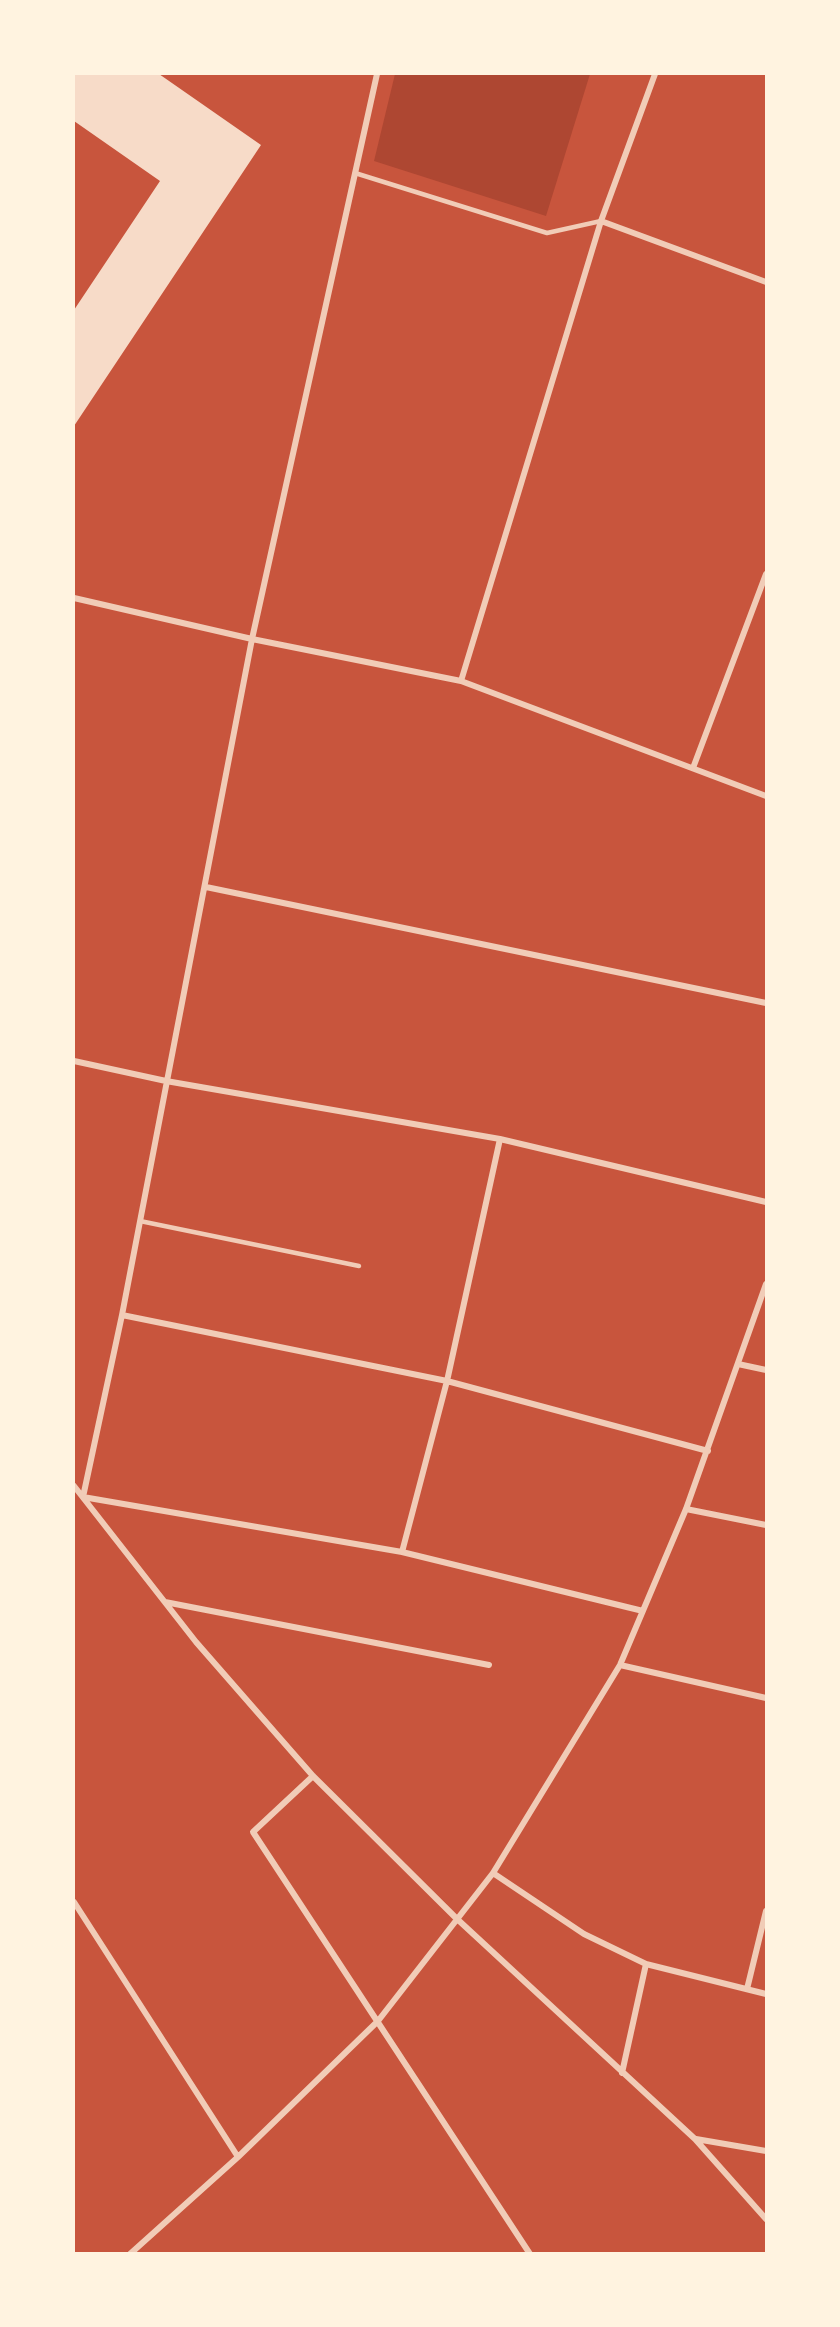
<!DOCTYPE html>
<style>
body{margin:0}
#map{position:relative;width:840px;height:2327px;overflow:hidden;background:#c8553d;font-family:Ubuntu,sans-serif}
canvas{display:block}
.frame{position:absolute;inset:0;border:75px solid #fff3e0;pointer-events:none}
</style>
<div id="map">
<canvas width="840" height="2327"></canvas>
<div class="frame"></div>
</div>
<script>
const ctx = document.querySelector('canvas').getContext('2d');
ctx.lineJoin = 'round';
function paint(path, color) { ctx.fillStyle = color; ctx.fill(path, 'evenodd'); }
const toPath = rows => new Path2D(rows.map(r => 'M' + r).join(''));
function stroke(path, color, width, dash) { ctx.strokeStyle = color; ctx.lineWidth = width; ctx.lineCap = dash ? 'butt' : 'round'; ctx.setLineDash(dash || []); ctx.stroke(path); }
const green = toPath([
 [395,74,590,74,546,216,374,161]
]);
const building = toPath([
 [74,74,159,74,261,145,74,426,74,310,160,181,74,121]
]);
const service = toPath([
 [355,173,547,233,601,221],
 [140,1221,359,1266]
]);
const minor = toPath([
 [377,74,252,639,122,1315,83,1497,402,1552,643,1611],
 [601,221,766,282],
 [74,598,252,639,461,681,766,796],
 [461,681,601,221,655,74],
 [693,768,766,574],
 [206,887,766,1003],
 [74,1061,166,1081,500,1139,766,1202],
 [122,1315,447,1381,708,1451],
 [738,1364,766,1370],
 [74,1486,196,1642,313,1776,456,1918,695,2139,766,2219],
 [686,1509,766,1525],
 [402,1552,447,1381,500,1139],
 [165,1602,489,1665],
 [620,1665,766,1698],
 [313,1776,253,1832,530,2254],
 [493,1873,584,1934,646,1964,766,1994],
 [74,1902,238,2157],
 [747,1989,766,1911],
 [622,2073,646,1964],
 [696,2139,766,2151],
 [130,2254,238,2157,378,2021,493,1873,620,1665,686,1509,766,1284]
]);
paint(green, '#ae4732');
paint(building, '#f7dbc8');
stroke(service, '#f1ccb7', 4.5);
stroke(minor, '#f1ccb7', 6);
</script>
